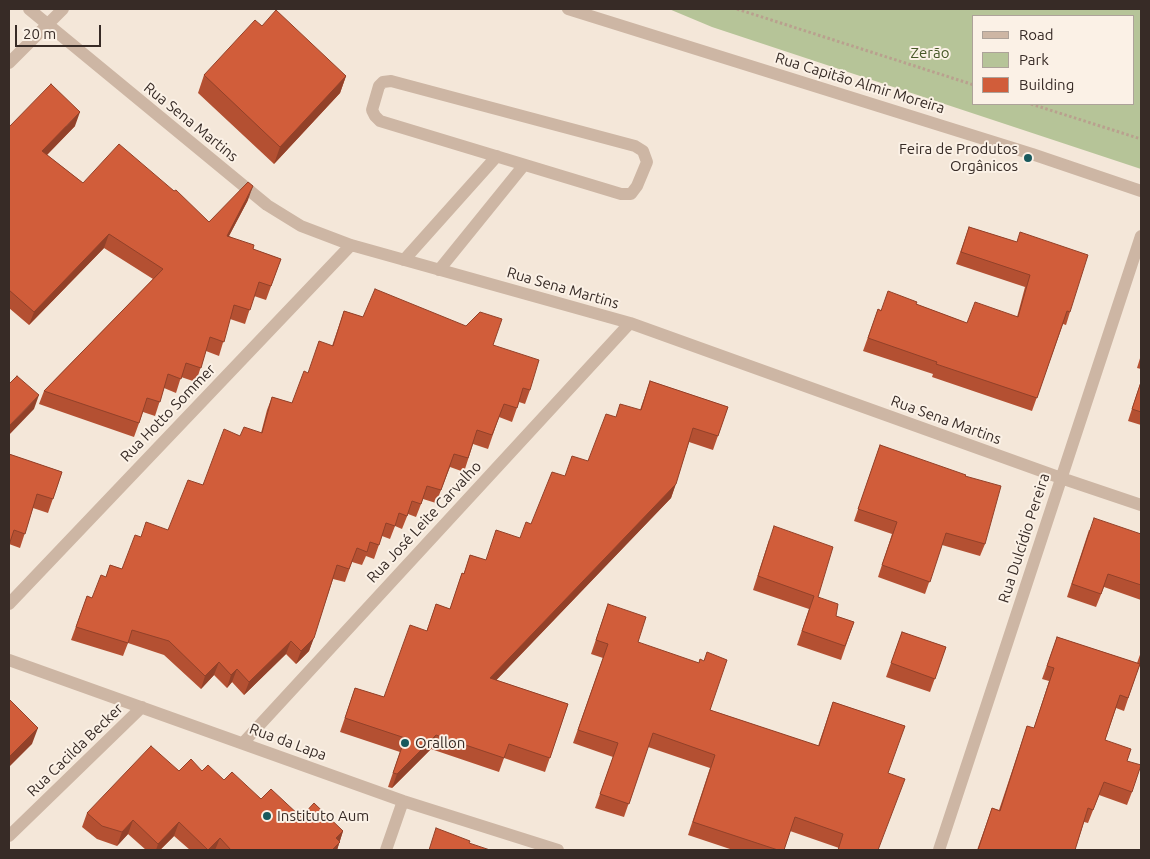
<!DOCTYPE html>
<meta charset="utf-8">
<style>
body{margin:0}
#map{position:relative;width:1150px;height:859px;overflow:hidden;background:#f4e7d9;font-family:Ubuntu,sans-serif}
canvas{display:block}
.frame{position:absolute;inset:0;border:10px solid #372b26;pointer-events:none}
.legend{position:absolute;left:972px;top:15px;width:162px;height:90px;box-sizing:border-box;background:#fbf1e6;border:1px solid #ada299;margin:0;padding:6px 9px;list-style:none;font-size:15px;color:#372b26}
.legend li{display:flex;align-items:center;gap:10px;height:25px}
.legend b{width:25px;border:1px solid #ada299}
.scale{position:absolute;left:15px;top:25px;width:86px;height:22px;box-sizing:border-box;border:2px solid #372b26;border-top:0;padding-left:6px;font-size:15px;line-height:18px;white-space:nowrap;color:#372b26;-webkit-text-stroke:4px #fbf1e6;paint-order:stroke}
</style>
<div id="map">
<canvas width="1150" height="859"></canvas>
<div class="frame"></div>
<ul class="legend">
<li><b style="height:6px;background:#cdb6a4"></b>Road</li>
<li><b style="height:14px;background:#b6c498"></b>Park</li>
<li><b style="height:14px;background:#d15d3a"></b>Building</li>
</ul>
<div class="scale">20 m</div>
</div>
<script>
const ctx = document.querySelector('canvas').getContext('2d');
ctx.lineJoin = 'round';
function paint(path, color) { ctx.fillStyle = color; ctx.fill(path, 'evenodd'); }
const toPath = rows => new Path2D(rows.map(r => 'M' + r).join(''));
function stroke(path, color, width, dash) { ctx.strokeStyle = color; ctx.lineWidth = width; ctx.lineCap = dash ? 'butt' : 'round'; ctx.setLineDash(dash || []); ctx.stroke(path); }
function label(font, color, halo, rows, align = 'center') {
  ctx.font = font + ' Ubuntu,sans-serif'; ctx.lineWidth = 4; ctx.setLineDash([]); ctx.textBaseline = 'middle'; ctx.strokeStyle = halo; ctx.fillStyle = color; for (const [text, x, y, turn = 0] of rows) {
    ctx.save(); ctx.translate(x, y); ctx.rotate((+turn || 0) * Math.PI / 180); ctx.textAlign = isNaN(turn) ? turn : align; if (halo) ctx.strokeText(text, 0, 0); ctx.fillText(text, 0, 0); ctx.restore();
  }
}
const green = toPath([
 [669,9,1141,9,1141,169,712,27],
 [974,16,1134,16,1134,104,974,104]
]);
const path = toPath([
 [737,9,974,85],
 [1031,104,1141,139]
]);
const street = toPath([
 [29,9,267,205,301,226,351,245,630,323,1061,478,1141,505],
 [568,9,1032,154,1141,191],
 [9,63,63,9],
 [391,81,635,146,643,151,647,162,637,186,631,194,621,194,380,121,375,116,372,110,379,86,383,82,391,81],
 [404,260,497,156],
 [439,270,524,165],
 [9,604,351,245],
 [9,660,403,801,558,850],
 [243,743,630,323],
 [9,836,142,707],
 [386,850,403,801],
 [939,850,1141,236]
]);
const wall = toPath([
 [262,26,346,76,340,93,274,164,198,93,204,75],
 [75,126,47,155,83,183,209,222,248,200,229,236,253,249,281,259,266,300,254,296,245,324,230,319,219,356,206,351,196,382,181,377,176,393,164,388,155,416,143,412,134,437,39,404,44,391,153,279,104,248,29,325,9,308,9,127],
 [969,227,1017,242,1070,312,1066,325,1063,324,1032,411,932,377,933,374,863,351,878,309,881,310,916,304,967,323,1017,317,1025,287,956,264],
 [344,311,363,317,493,345,530,390,525,404,519,402,512,422,499,417,488,449,473,444,464,472,450,467,436,503,423,499,416,517,408,514,402,529,395,526,390,539,382,536,374,559,366,556,362,565,352,562,345,582,333,579,309,651,296,664,286,654,244,695,232,682,227,688,214,675,201,689,164,655,128,643,123,656,71,640,87,596,92,598,106,577,110,565,122,569,141,537,168,530,240,436,261,433,267,410,272,397,292,403,308,373,332,346],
 [1141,355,1141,369,1137,368],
 [650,381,728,407,713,450,689,442,671,498,496,680,568,704,545,772,504,758,499,772,431,749,392,788,388,787,400,752,340,732,355,688,384,697,427,630,436,604,450,609,462,573,464,573,470,555,486,560,520,538,531,524,565,476,588,461,616,417,640,410],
 [1141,381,1141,425,1128,421],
 [880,445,965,476,985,544,980,556,942,545,925,594,878,577,892,534,854,521],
 [9,454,62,472,48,513,33,508,20,548,9,544],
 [1089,530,1141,534,1141,600,1104,587,1096,607,1067,597],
 [769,540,818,597,836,616,854,622,841,660,797,645,809,609,753,590],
 [608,604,638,642,710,710,818,746,833,702,905,726,839,848,790,831,784,850,733,850,688,835,710,768,648,747,624,817,595,808,613,757,573,743,603,658,591,654],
 [902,632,946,647,930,692,886,677],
 [1057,637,1137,663,1141,652,1141,667,1139,666,1124,711,1116,708,1105,740,1127,761,1132,792,1127,805,1099,795,1088,823,1084,822,1075,850,977,850,992,808,999,810,1027,726,1034,728,1049,681,1042,679],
 [179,771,202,771,261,799,301,817,343,831,337,850,190,850,174,836,160,850,146,850,128,834,117,846,97,839,82,827,87,813]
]);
const shadedWall = toPath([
 [346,76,340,93,274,164,280,147],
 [80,112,75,126,37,165,42,151],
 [253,186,248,200,222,249,227,236],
 [109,234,104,248,29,325,34,312],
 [39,395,34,409,9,435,9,426],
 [676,484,671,498,485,692,490,678],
 [314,638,309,651,296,664,301,651],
 [291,641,286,654,244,695,249,682],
 [219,662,214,675,201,689,205,676],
 [237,669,232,682,227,688,231,675],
 [38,728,32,744,9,767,9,757],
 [436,735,431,749,392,788,397,774],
 [133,820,128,834,117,846,122,832],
 [179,822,174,836,160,850,156,850,158,844],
 [343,831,337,850,332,850,336,838],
 [220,838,215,850,208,850]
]);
const building = toPath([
 [276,10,346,76,280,147,204,75,255,20,262,26,276,10],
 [51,84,80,112,42,151,83,183,119,144,174,191,176,190,209,222,248,182,253,186,227,236,254,245,253,249,281,259,271,286,259,282,250,310,234,305,224,342,210,337,201,368,186,363,181,379,168,374,160,402,147,398,139,423,44,391,163,269,109,234,34,312,9,290,9,127,51,84],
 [969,227,1017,242,1020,232,1088,255,1070,312,1067,311,1037,398,936,364,937,362,868,338,878,309,881,311,888,291,917,302,916,304,967,323,975,302,1018,317,1030,275,961,252,969,227],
 [375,289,466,326,480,312,502,319,493,345,539,360,530,390,523,388,517,408,504,404,492,435,477,430,468,458,454,454,441,490,427,486,421,504,412,501,407,516,399,513,395,526,386,523,379,545,370,542,367,552,357,548,349,569,337,565,314,638,301,651,291,641,249,682,237,669,231,675,219,662,205,676,169,641,132,630,128,643,76,627,87,596,92,598,101,575,106,577,110,565,122,569,135,535,141,537,146,522,168,530,188,480,203,485,224,429,240,436,244,427,262,433,272,397,292,403,304,371,308,373,319,341,333,346,344,311,363,317,375,289],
 [17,376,39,395,9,426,9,384,17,376],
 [650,381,728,407,718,436,693,428,676,484,490,678,568,704,550,758,509,744,504,758,436,735,397,774,393,773,405,738,345,718,355,688,384,697,410,625,427,631,436,604,450,609,462,573,464,574,470,555,486,560,496,530,520,538,526,522,531,524,552,472,565,476,572,456,588,461,606,414,616,417,620,404,641,410,650,381],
 [1141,382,1141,412,1132,409,1141,382],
 [880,445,966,475,965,476,1001,486,985,544,946,533,930,582,882,565,897,522,858,509,880,445],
 [9,454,62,472,53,499,37,494,25,534,14,530,9,545,9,454],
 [1094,518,1141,534,1141,585,1108,574,1101,594,1072,584,1094,518],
 [774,526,833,547,818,597,838,604,836,616,854,622,845,646,802,631,814,596,758,576,774,526],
 [608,604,646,617,638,642,699,663,700,659,704,661,707,652,727,660,710,710,819,746,833,702,905,726,888,773,905,779,878,850,838,850,843,834,795,817,784,850,778,850,693,822,715,755,653,733,629,804,600,794,618,743,578,730,608,644,596,640,608,604],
 [902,632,946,647,935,679,891,663,902,632],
 [1057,637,1140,664,1128,698,1120,695,1105,740,1131,749,1127,761,1141,765,1132,792,1104,782,1093,810,1088,808,1075,850,978,850,992,808,1000,811,1027,726,1034,728,1054,668,1047,666,1057,637],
 [9,699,38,728,9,757,9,699],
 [151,746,179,771,191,759,202,771,208,765,224,780,232,772,261,799,271,789,301,817,314,803,343,831,336,838,340,842,332,850,231,850,220,838,208,850,179,822,158,844,133,820,122,832,102,826,87,813,151,746],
 [436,828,470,841,469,843,490,850,429,850,436,828]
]);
const markers = [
 [1028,158,5,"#18595d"],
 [405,743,5,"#18595d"],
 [267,816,5,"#18595d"]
];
const parkNames = [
 ["Zerão",930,53]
];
const streetNames = [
 ["Rua Capitão Almir Moreira",860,83,17],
 ["Rua Sena Martins",191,122,39],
 ["Rua Sena Martins",563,288,16],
 ["Rua Hotto Sommer",168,413,-46],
 ["Rua Sena Martins",946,420,20],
 ["Rua José Leite Carvalho",424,522,-47],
 ["Rua Dulcídio Pereira",1024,538,-72],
 ["Rua da Lapa",288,742,20],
 ["Rua Cacilda Becker",75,750,-44]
];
const poiNames = [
 ["Feira de Produtos",1018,149,"right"],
 ["Orgânicos",1018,166,"right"],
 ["Orallon",415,743],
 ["Instituto Aum",277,816]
];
paint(green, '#b6c498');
stroke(path, '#b9a08e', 3, [2.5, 2.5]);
stroke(street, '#cdb6a4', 12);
paint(wall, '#b45032');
paint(shadedWall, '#924129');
paint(building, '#d15d3a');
stroke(building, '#924129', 1);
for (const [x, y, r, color] of markers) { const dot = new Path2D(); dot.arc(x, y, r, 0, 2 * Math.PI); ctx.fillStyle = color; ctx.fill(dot); stroke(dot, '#fbf1e6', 2); }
label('15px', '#475828', '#fbf1e6', parkNames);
label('15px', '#372b26', '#fbf1e6', streetNames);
label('15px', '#372b26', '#fbf1e6', poiNames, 'left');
</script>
